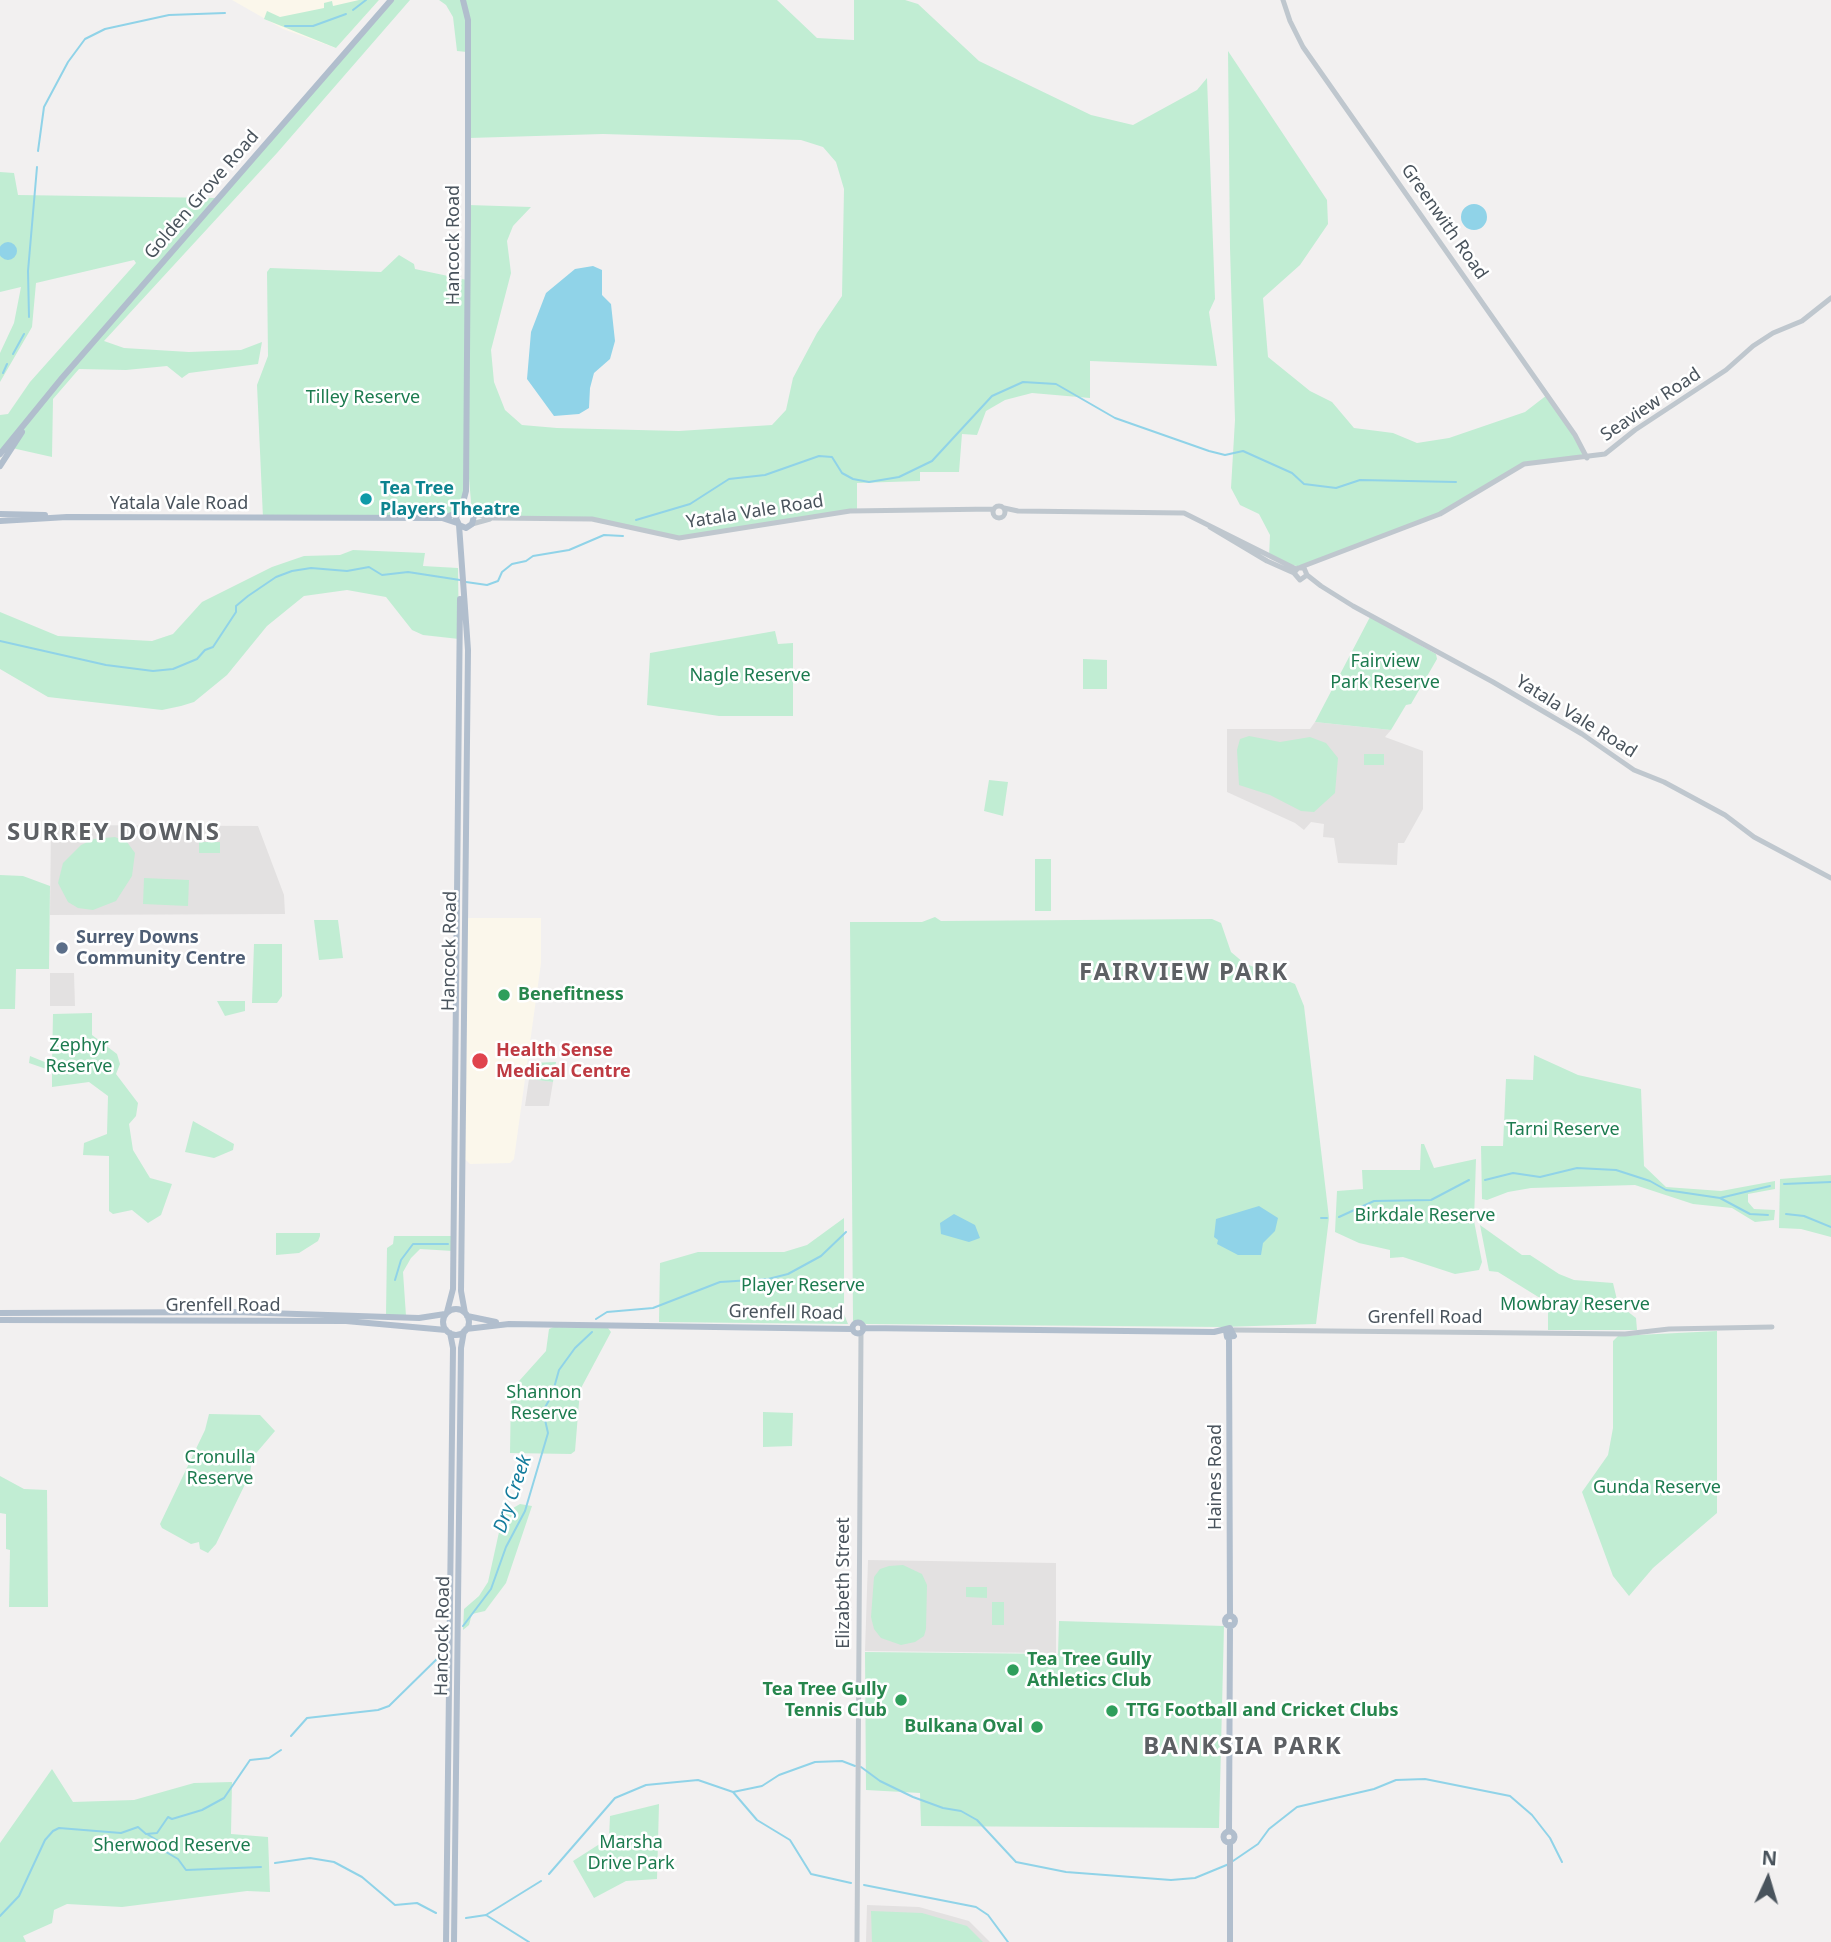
<!DOCTYPE html>
<style>
body{margin:0}
#map{position:relative;width:1831px;height:1942px;overflow:hidden;background:#f2f0f0;font-family:"Noto Sans",sans-serif}
canvas{display:block}
.north{position:absolute;left:1733px;top:1844px;width:70px;height:70px;-webkit-text-stroke:5px #fff;paint-order:stroke;rotate:4deg;font-size:19px;font-weight:700;line-height:28px;text-align:center;color:#49535c}
.north::after{content:'';display:block;margin:auto;width:24px;height:32px;background:#49535c;clip-path:polygon(50% 0,100% 100%,50% 72%,0 100%)}
</style>
<div id="map">
<canvas width="1831" height="1942"></canvas>
<div class="north">N</div>
</div>
<script>
const ctx = document.querySelector('canvas').getContext('2d');
ctx.lineJoin = 'round';
function paint(path, color) { ctx.fillStyle = color; ctx.fill(path, 'evenodd'); }
const toPath = rows => new Path2D(rows.map(r => 'M' + r).join(''));
function stroke(path, color, width, dash) { ctx.strokeStyle = color; ctx.lineWidth = width; ctx.lineCap = dash ? 'butt' : 'round'; ctx.setLineDash(dash || []); ctx.stroke(path); }
function label(font, color, halo, rows, align = 'center') {
  ctx.font = font + ' "Noto Sans",sans-serif'; ctx.lineWidth = 5; ctx.setLineDash([]); ctx.textBaseline = 'middle'; ctx.strokeStyle = halo; ctx.fillStyle = color; for (const [text, x, y, turn = 0] of rows) {
    ctx.save(); ctx.translate(x, y); ctx.rotate((+turn || 0) * Math.PI / 180); ctx.textAlign = isNaN(turn) ? turn : align; if (halo) ctx.strokeText(text, 0, 0); ctx.fillText(text, 0, 0); ctx.restore();
  }
}
const commercial = toPath([
 [232,0,379,0,336,48,283,29],
 [467,918,541,918,541,963,514,1159,510,1163,470,1164,465,1159]
]);
const education = toPath([
 [1315,722,1391,730,1385,737,1423,751,1423,809,1404,843,1398,843,1397,865,1338,863,1334,838,1323,837,1324,824,1311,822,1304,830,1295,823,1227,792,1227,729,1310,729],
 [51,825,258,826,284,895,285,914,50,915],
 [50,973,74,973,75,1006,50,1006],
 [529,1079,553,1082,549,1106,525,1106],
 [868,1560,1056,1563,1056,1653,865,1651],
 [867,1905,919,1907,969,1921,990,1942,866,1942]
]);
const green = toPath([
 [359,0,379,0,336,48,264,19,267,11,280,17,324,8,324,3,332,1,333,6],
 [392,0,410,0,277,153,104,341,124,348,189,352,241,350,262,342,258,364,189,373,182,378,167,366,126,370,79,369,53,399,52,457,12,448,28,420,0,458,0,415,8,414,30,382,136,263,134,260,36,283,32,327,0,382,0,353,14,323,21,287,0,292,0,172,14,173,18,195,218,198],
 [439,0,777,0,817,38,854,40,854,0,905,0,918,4,979,61,1091,115,1133,125,1197,90,1207,78,1215,299,1209,312,1217,366,1090,361,1090,398,1032,393,1005,400,986,411,977,435,962,434,959,472,920,472,920,481,857,483,857,511,671,538,605,521,488,519,472,513,467,456,466,491,461,510,449,516,263,518,257,385,268,356,267,272,270,268,381,272,399,255,414,264,415,269,467,280,468,205,531,207,513,226,507,241,511,273,491,350,494,382,505,410,522,425,557,428,679,431,772,425,786,410,793,378,817,333,842,296,844,189,836,162,823,147,801,140,603,134,469,138,467,52,457,51,453,17,446,5],
 [1228,51,1327,200,1328,224,1300,265,1263,298,1268,357,1310,391,1332,402,1354,428,1393,433,1417,443,1449,438,1525,412,1547,395,1586,453,1583,458,1532,462,1418,524,1299,567,1269,557,1270,535,1259,514,1240,505,1231,488,1235,420,1230,248],
 [353,550,425,553,423,566,458,568,459,639,423,635,412,630,386,597,347,590,304,596,267,626,227,675,194,702,181,706,162,710,48,697,0,669,0,612,58,636,152,641,173,634,202,602,272,567,304,556,340,555],
 [1370,617,1436,654,1437,659,1411,704,1406,705,1391,730,1315,722],
 [775,631,778,644,793,643,793,716,719,716,647,705,650,653],
 [1083,659,1107,660,1107,689,1083,689],
 [1249,736,1280,742,1310,737,1326,743,1338,758,1335,793,1314,812,1301,811,1270,795,1239,785,1237,750,1240,739],
 [1364,754,1384,754,1384,765,1364,765],
 [989,780,1008,782,1003,816,984,811],
 [115,837,127,842,135,853,132,876,116,901,93,910,78,908,68,902,58,883,63,863,81,845,94,839],
 [199,842,220,842,220,853,199,853],
 [1035,859,1051,859,1051,911,1035,911],
 [0,875,23,876,50,886,49,969,16,969,15,1009,0,1009],
 [144,878,189,880,188,906,143,904],
 [935,917,941,921,1212,919,1221,923,1231,952,1244,963,1295,984,1304,1006,1329,1218,1316,1324,1223,1327,866,1324,853,1321,850,922,922,922],
 [314,920,338,920,343,958,319,960],
 [254,944,282,944,282,996,277,1003,252,1003],
 [217,1001,245,1001,245,1011,225,1016],
 [92,1013,92,1035,117,1054,120,1064,116,1074,138,1103,136,1116,129,1124,133,1150,150,1178,172,1184,161,1215,148,1223,132,1210,113,1214,109,1211,109,1156,83,1155,84,1143,107,1134,108,1096,89,1082,52,1087,52,1071,29,1063,30,1056,52,1065,53,1014],
 [1534,1055,1578,1075,1641,1089,1644,1166,1666,1187,1721,1191,1775,1181,1775,1189,1748,1194,1748,1202,1754,1209,1775,1210,1774,1220,1755,1222,1732,1208,1693,1204,1635,1185,1531,1188,1508,1192,1487,1200,1482,1199,1481,1146,1503,1146,1506,1079,1533,1080],
 [556,1062,553,1082,529,1079,531,1063],
 [193,1121,234,1144,233,1150,214,1158,185,1152],
 [1421,1144,1424,1144,1434,1168,1476,1159,1474,1221,1482,1262,1479,1270,1455,1274,1403,1257,1390,1258,1390,1250,1359,1243,1335,1232,1337,1191,1363,1189,1362,1170,1420,1170],
 [1831,1175,1831,1237,1801,1229,1779,1228,1780,1179],
 [844,1218,844,1314,848,1324,659,1322,660,1263,698,1252,784,1252,807,1245],
 [1480,1225,1522,1255,1530,1255,1559,1274,1574,1280,1613,1283,1618,1304,1636,1318,1637,1330,1548,1330,1548,1303,1498,1272,1489,1271],
 [276,1233,320,1233,320,1236,318,1241,299,1253,276,1255],
 [394,1236,453,1236,453,1251,420,1249,411,1258,403,1272,406,1316,386,1315,387,1248,393,1244],
 [554,1327,608,1328,611,1332,580,1390,575,1451,571,1454,510,1453,511,1390,546,1351,549,1329],
 [1717,1331,1717,1513,1653,1568,1629,1596,1613,1576,1582,1492,1608,1455,1613,1428,1613,1341,1618,1336],
 [763,1412,793,1413,792,1446,763,1447],
 [209,1414,260,1415,275,1431,252,1458,250,1474,216,1544,208,1553,200,1549,199,1542,191,1544,162,1528,160,1524,205,1430],
 [0,1476,24,1489,47,1490,48,1607,9,1607,10,1550,6,1549,6,1514,0,1513],
 [520,1504,532,1506,506,1583,485,1611,472,1614,469,1625,463,1630,464,1609,479,1596,488,1582,503,1514],
 [903,1565,922,1574,927,1585,926,1629,924,1636,915,1642,901,1645,881,1638,874,1629,871,1617,874,1577,880,1569,889,1566],
 [966,1587,987,1587,987,1598,966,1597],
 [992,1602,1004,1602,1004,1625,992,1625],
 [1059,1621,1224,1626,1219,1828,921,1826,920,1793,866,1790,865,1652,1058,1654],
 [52,1769,73,1802,134,1800,194,1783,232,1782,231,1834,268,1837,270,1892,247,1891,122,1907,67,1904,54,1910,52,1923,23,1936,26,1942,0,1942,0,1843],
 [659,1804,657,1879,626,1881,594,1898,573,1861,609,1838,610,1816],
 [871,1911,922,1913,967,1926,983,1942,872,1942]
]);
const water = toPath([
 '1461 217a13 13 0 1 1 26 0a13 13 0 1 1-26 0Z',
 '-1 251a9 9 0 1 1 18 0a9 9 0 1 1-18 0Z',
 [593,266,602,270,602,295,611,304,615,341,610,359,594,373,590,388,589,408,579,414,554,416,527,379,531,332,546,293,575,269],
 [1259,1206,1278,1218,1275,1231,1263,1243,1261,1255,1238,1255,1217,1244,1218,1240,1214,1237,1216,1219],
 [954,1214,975,1225,980,1238,969,1242,941,1234,940,1223]
]);
const stream = toPath([
 [353,10,366,0],
 [285,26,313,26,346,14],
 [38,151,44,107,68,62,85,39,105,29,169,15,225,13],
 [29,317,28,271,37,167],
 [13,354,24,334],
 [3,373,7,364],
 [636,520,690,504,729,479,765,475,819,456,832,457,842,473,853,479,869,482,899,477,932,461,992,396,1023,382,1056,384,1115,418,1209,451,1225,455,1243,451,1292,473,1304,484,1336,488,1360,480,1456,482],
 [466,582,487,585,498,581,502,572,512,564,526,561,533,556,569,550,604,535,623,536],
 [0,641,106,665,153,671,173,669,197,659,205,650,213,647,236,612,236,606,248,596,276,577,292,571,311,568,347,571,369,567,382,575,408,572,460,580],
 [1485,1180,1513,1173,1540,1177,1577,1168,1616,1170,1650,1181,1666,1190,1720,1198,1750,1214,1768,1215],
 [1784,1184,1831,1182],
 [1720,1198,1770,1186],
 [1786,1214,1804,1216,1831,1227],
 [1339,1217,1374,1201,1431,1200,1469,1180],
 [1321,1218,1327,1218],
 [395,1280,401,1260,413,1244,448,1244],
 [596,1319,607,1312,653,1308,720,1282,768,1279,788,1274,821,1256,846,1232],
 [463,1626,491,1589,506,1547,525,1511,548,1433,543,1411,552,1395,559,1370,575,1348,592,1332],
 [291,1736,307,1718,378,1710,389,1706,444,1652],
 [861,1767,880,1781,913,1797,943,1808,961,1811,977,1820,1016,1862,1066,1872,1171,1880,1195,1878,1229,1864],
 [733,1792,762,1786,779,1775,815,1762,842,1761,855,1766],
 [147,1834,163,1844,166,1852,178,1859,186,1870,261,1867],
 [1233,1861,1258,1844,1269,1829,1297,1807,1374,1789,1396,1780,1425,1779,1510,1796,1532,1815,1550,1838,1562,1862],
 [275,1863,310,1858,334,1862,362,1877,395,1905,417,1903,436,1913],
 [549,1874,615,1798,646,1785,698,1780,733,1792,757,1820,790,1840,811,1874,851,1883],
 [864,1885,976,1907,988,1915,1008,1942],
 [486,1915,529,1942],
 [0,1916,19,1896,45,1840,53,1831,59,1828,121,1833,138,1827,146,1834,157,1833,168,1817,172,1819,202,1810,224,1798,250,1760,269,1758,281,1750],
 [466,1918,486,1915,541,1881]
]);
const minor = toPath([
 [1283,0,1290,21,1303,47,1575,435,1587,458],
 '993 512a6 6 0 1 1 12 0a6 6 0 1 1-12 0Z',
 [1004,508,1018,511,1184,513,1296,569],
 [473,514,493,518,592,519,679,538,850,511,994,509],
 [472,524,490,519],
 [1210,527,1267,561,1294,573],
 [1301,567,1440,514,1524,464,1605,454,1635,430,1726,370,1753,346,1773,333,1802,321,1831,298],
 [1307,575,1300,580,1294,573,1298,568,1304,568,1307,575,1321,586,1353,606,1493,682,1582,734,1634,770,1664,782,1725,815,1754,837,1831,878],
 [1234,1330,1625,1334,1669,1329,1772,1327],
 [857,1942,861,1333]
]);
const major = toPath([
 [0,454,62,378,391,0],
 [0,466,22,432],
 [461,510,466,491,468,219,468,20,463,0],
 [0,514,45,515],
 [444,518,466,509,474,516,472,524,466,528,459,525,456,518,458,513],
 [0,521,67,517,442,518,457,523],
 [459,525,468,650,461,1291,465,1313],
 '443 1322a13 13 0 1 1 26 0a13 13 0 1 1-26 0Z',
 [447,1312,453,1289,460,599],
 [0,1313,236,1312,419,1318,445,1314],
 [467,1316,496,1322],
 [0,1320,346,1321,446,1330],
 '852.5 1328a5.5 5.5 0 1 1 11 0a5.5 5.5 0 1 1-11 0Z',
 [863,1328,1214,1332,1230,1328,1234,1336,1227,1337,1226,1331],
 [466,1329,509,1324,852,1329],
 [1229,1338,1230,1616],
 '1225 1621a5 5 0 1 1 10 0a5 5 0 1 1-10 0Z',
 [1229,1831,1230,1625],
 '1223.5 1837a5.5 5.5 0 1 1 11 0a5.5 5.5 0 1 1-11 0Z',
 [1230,1842,1230,1942],
 [446,1942,453,1348,450,1333],
 [454,1942,461,1348,464,1331]
]);
const markers = [
 [366,499,7,"#0f9aa8"],
 [62,948,7,"#5c6f8a"],
 [504,995,7,"#2e9e5b"],
 [480,1061,9,"#e0444e"],
 [1013,1670,7,"#2e9e5b"],
 [901,1700,7,"#2e9e5b"],
 [1112,1711,7,"#2e9e5b"],
 [1037,1727,7,"#2e9e5b"]
];
const streetNames = [
 ["Golden Grove Road",202,195,-49],
 ["Greenwith Road",1444,222,55],
 ["Hancock Road",454,245,-90],
 ["Seaview Road",1651,405,-34],
 ["Yatala Vale Road",179,504],
 ["Yatala Vale Road",755,512,-9],
 ["Yatala Vale Road",1576,717,32],
 ["Hancock Road",450,951,-89],
 ["Grenfell Road",223,1306],
 ["Grenfell Road",786,1313,1],
 ["Grenfell Road",1425,1318],
 ["Haines Road",1216,1477,-90],
 ["Elizabeth Street",844,1583,-90],
 ["Hancock Road",443,1636,-89]
];
const parkNames = [
 ["Tilley Reserve",363,398],
 ["Fairview",1385,662],
 ["Park Reserve",1385,683],
 ["Nagle Reserve",750,676],
 ["Zephyr",79,1046],
 ["Reserve",79,1067],
 ["Tarni Reserve",1563,1130],
 ["Birkdale Reserve",1425,1216],
 ["Player Reserve",803,1286],
 ["Mowbray Reserve",1575,1305],
 ["Shannon",544,1393],
 ["Reserve",544,1414],
 ["Cronulla",220,1458],
 ["Reserve",220,1479],
 ["Gunda Reserve",1657,1488],
 ["Marsha",631,1843],
 ["Drive Park",631,1864],
 ["Sherwood Reserve",172,1846]
];
const cultureNames = [
 ["Tea Tree",380,489],
 ["Players Theatre",380,510]
];
const serviceNames = [
 ["Surrey Downs",76,938],
 ["Community Centre",76,959]
];
const leisureNames = [
 ["Benefitness",518,995],
 ["Tea Tree Gully",1027,1660],
 ["Athletics Club",1027,1681],
 ["Tea Tree Gully",887,1690,"right"],
 ["Tennis Club",887,1711,"right"],
 ["TTG Football and Cricket Clubs",1126,1711],
 ["Bulkana Oval",1023,1727,"right"]
];
const healthNames = [
 ["Health Sense",496,1051],
 ["Medical Centre",496,1072]
];
const waterNames = [
 ["Dry Creek",513,1494,-71]
];
const districtNames = [
 ["SURREY DOWNS",114,833],
 ["FAIRVIEW PARK",1184,973],
 ["BANKSIA PARK",1243,1747]
];
paint(commercial, '#fbf7eb');
paint(education, '#e3e1e1');
paint(green, '#c1edd3');
paint(water, '#90d3e8');
stroke(stream, '#90d3e8', 2);
stroke(minor, '#bfc7ce', 5);
stroke(major, '#b1becd', 6);
for (const [x, y, r, color] of markers) { const dot = new Path2D(); dot.arc(x, y, r, 0, 2 * Math.PI); ctx.fillStyle = color; ctx.fill(dot); stroke(dot, '#fff', 2.5); }
label('18px', '#49535c', '#fff', streetNames);
label('18px', '#1c7b4f', '#fff', parkNames);
label('bold 18px', '#0d838f', '#fff', cultureNames, 'left');
label('bold 18px', '#4e5e75', '#fff', serviceNames, 'left');
label('bold 18px', '#27864d', '#fff', leisureNames, 'left');
label('bold 18px', '#be3a42', '#fff', healthNames, 'left');
label('italic 19px', '#147c9d', '#fff', waterNames);
ctx.letterSpacing = '2px';
label('bold 24px', '#5d6064', '#fff', districtNames);
ctx.letterSpacing = '0px';
</script>
